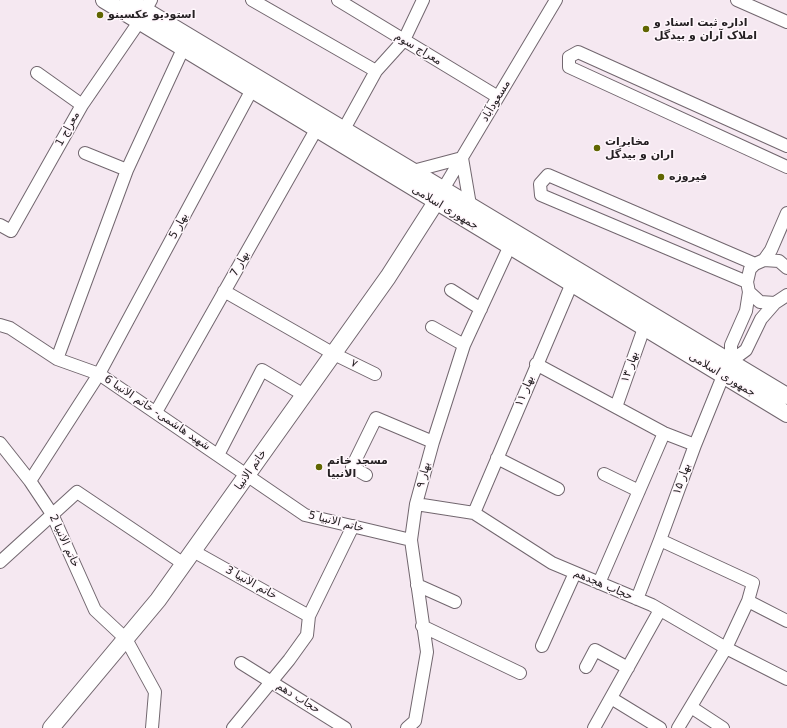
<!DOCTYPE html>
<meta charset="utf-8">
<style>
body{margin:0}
canvas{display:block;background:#f5e8f1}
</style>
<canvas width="787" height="728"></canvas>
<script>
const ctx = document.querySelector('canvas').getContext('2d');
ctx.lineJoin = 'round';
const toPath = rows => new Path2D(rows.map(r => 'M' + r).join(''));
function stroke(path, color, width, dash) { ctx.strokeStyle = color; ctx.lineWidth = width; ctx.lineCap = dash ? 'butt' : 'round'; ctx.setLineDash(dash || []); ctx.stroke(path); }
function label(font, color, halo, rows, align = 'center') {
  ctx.font = font + ' "DejaVu Sans","Noto Sans Arabic",sans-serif'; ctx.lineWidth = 3; ctx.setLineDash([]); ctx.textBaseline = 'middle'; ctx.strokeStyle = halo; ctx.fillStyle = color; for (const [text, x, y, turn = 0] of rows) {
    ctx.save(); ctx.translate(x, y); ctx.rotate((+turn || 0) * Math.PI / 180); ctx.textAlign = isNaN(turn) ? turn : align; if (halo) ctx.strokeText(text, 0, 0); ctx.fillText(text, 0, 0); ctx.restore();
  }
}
const minor = toPath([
 [252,0,376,71],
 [338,0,498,97],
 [737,0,787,22],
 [37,73,82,105],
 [344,129,376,71,404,40,423,0],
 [787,146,578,52,569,57,569,67,787,167],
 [85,153,127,170],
 [413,171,462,158,470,205],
 [439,196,556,0],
 [0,225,11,231,82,105,139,22,151,0],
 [764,260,771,250,787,213],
 [787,268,779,261,764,260,755,264,750,269,747,282,749,292,760,302,775,303,787,295],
 [747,282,541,195,540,184,548,175,755,264],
 [451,290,481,309],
 [224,291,334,354,375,374],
 [0,325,10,328,57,359,99,374,305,515,411,540],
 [432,327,464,345],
 [57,359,127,170,183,49],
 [731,361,731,345,746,311,749,292],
 [536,364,664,433,695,445],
 [616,407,644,328],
 [156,412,321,121],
 [0,443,30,481,52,514,95,610,126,639,155,692,152,728],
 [218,455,262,370,304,395],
 [497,458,558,489],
 [604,474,639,491],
 [366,475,352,467,376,418,433,442],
 [30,481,99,374,256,82],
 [416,504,474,513,552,563,652,605,726,648,787,679],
 [474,513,575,276],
 [660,540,753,583,748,601,787,621],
 [193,551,309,616],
 [0,562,77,492,184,564],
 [599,583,664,433],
 [417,585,455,602],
 [637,599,660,540,695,445,723,376,731,361,746,350,761,319,775,303],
 [422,626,520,673],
 [542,646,575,573],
 [241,663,345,728],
 [586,667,595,650,628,668],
 [611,698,660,728],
 [691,707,723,728],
 [233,728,289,660,307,635,309,616,353,526],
 [407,728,415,721,427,652,411,540,416,504,433,442,464,345,513,239],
 [594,728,660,610],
 [678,728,726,648,748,601]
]);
const tertiary = toPath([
 [104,0,787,414],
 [128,0,787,396],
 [51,728,158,600,388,277,436,202]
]);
const markers = [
 [100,15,4,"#606501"],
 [646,29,4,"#606501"],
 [597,148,4,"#606501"],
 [661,177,4,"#606501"],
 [319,467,4,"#606501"]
];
const poiNames = [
 ["استودیو عکسینو",108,15],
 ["اداره ثبت اسناد و",654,23],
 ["املاک آران و بیدگل",654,36],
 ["مخابرات",605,142],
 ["اران و بیدگل",605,155],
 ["فیروزه",669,177],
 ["مسجد خاتم",327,461],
 ["الانبیا",327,474]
];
const streetNames = [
 ["معراج سوم",418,49,31],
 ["مسعودآباد",496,101,-59],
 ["معراج 1",68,129,-61],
 ["جمهوری اسلامی",445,208,31],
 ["بهار 5",179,226,-62],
 ["بهار 7",240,264,-61],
 ["۷",354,364,26],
 ["بهار ۱۳",630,367,-71],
 ["جمهوری اسلامی",722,375,31],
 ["بهار ۱۱",525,391,-67],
 ["شهید هاشمی- خاتم الانبیا 6",157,413,34],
 ["خاتم الانبیا",251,470,-55],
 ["بهار ۹",424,475,-75],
 ["بهار ۱۵",682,479,-70],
 ["خاتم الانبیا 5",336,522,14],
 ["خاتم الانبیا 2",64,541,65],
 ["خاتم الانبیا 3",251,583,29],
 ["حجاب هجدهم",603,585,23],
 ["حجاب دهم",298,698,32]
];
stroke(minor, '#72676f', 14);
stroke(tertiary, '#72676f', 18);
stroke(minor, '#fff', 12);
stroke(tertiary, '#fff', 16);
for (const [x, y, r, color] of markers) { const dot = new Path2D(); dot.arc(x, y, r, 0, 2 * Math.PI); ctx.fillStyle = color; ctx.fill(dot); stroke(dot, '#fff7fc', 1.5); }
label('bold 11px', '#252023', '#fff7fc', poiNames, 'left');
label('11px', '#252023', '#fff7fc', streetNames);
</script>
